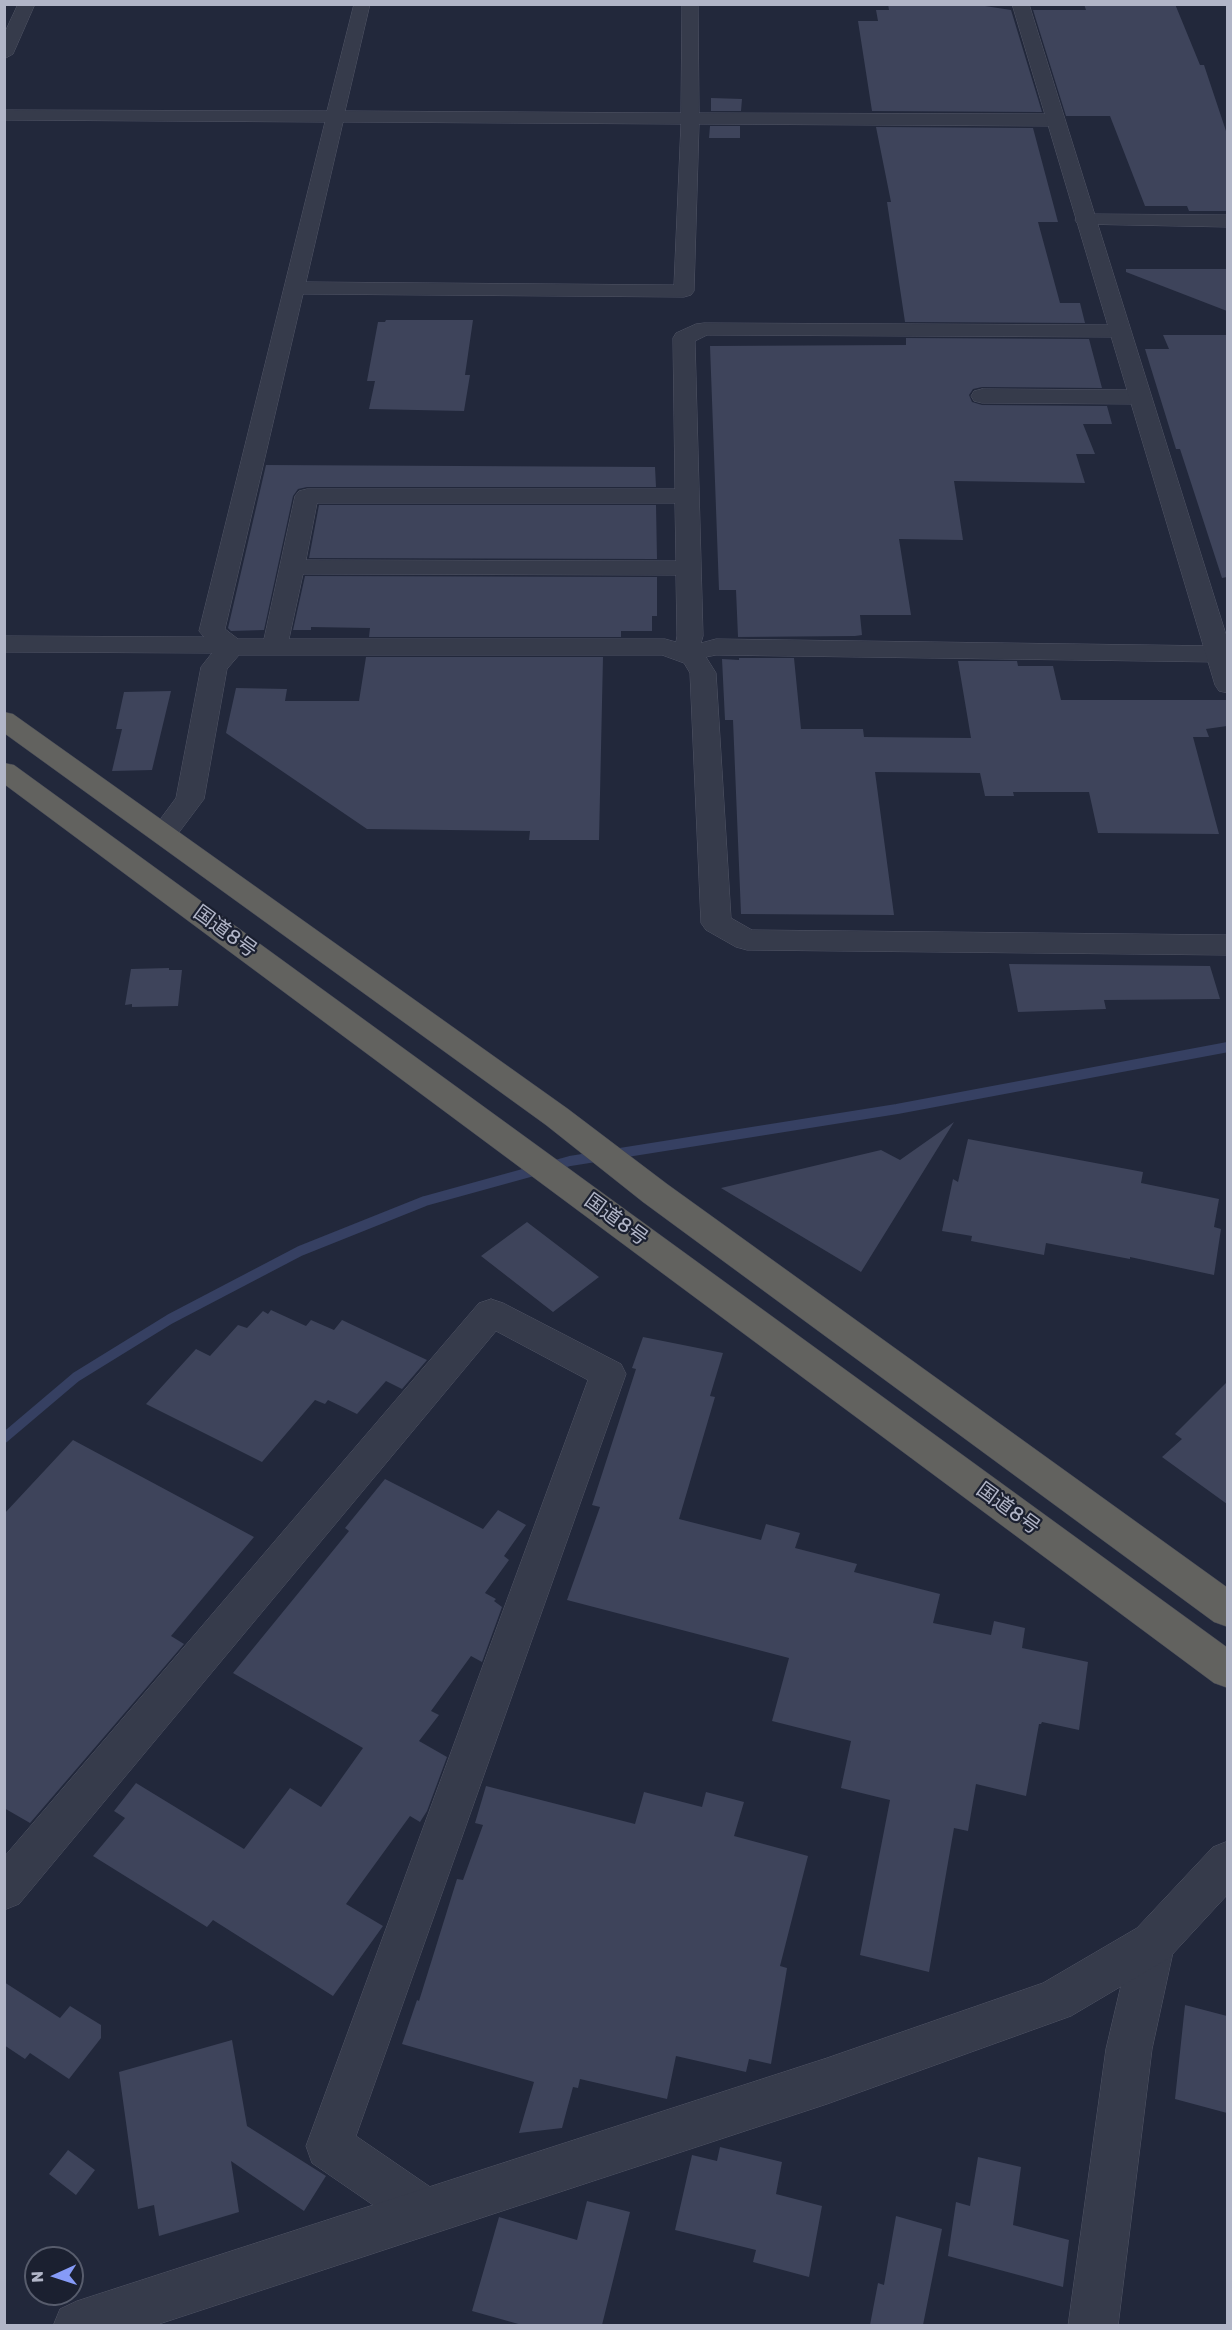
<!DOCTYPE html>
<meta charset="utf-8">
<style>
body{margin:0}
#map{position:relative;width:1232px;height:2330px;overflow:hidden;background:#22283b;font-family:Rubik,sans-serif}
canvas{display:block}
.frame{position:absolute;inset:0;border:6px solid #b1b5c7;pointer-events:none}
.north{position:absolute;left:24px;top:2246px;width:60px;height:60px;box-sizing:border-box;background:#1b2030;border:2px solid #575c6c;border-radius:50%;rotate:267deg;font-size:16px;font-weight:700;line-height:24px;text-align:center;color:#b1b5c7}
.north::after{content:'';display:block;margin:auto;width:21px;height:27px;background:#869bf8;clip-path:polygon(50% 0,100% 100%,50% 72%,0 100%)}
</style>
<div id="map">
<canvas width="1232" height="2330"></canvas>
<div class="frame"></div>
<div class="north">N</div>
</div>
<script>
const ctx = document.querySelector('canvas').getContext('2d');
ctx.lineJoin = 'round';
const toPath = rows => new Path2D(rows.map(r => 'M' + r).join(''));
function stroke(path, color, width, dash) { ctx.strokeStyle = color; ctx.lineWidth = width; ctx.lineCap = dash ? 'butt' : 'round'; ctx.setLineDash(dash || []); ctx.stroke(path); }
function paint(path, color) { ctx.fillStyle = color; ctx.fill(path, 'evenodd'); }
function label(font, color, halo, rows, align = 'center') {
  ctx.font = font + ' Rubik,"Noto Sans JP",sans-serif'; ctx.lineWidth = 4.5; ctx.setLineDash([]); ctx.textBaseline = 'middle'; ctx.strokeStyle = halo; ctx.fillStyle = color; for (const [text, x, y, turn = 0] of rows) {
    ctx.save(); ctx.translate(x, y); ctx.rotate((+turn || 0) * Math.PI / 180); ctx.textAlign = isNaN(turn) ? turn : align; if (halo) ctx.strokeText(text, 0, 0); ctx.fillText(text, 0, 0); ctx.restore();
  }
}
const stream = toPath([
 [4,1438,76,1377,170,1319,300,1251,425,1201,570,1161,897,1109,1228,1047]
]);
const building = toPath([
 [888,4,972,4,1011,10,1042,112,872,111,858,21,878,21,876,10,889,10],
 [1084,4,1175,4,1200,65,1204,65,1227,134,1227,211,1189,211,1187,206,1145,206,1110,116,1066,116,1033,10,1086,10],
 [711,98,742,99,741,111,711,111],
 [710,126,740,126,740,138,709,138],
 [876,127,1033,128,1058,222,1038,222,1060,303,1080,303,1085,323,905,322,887,202,891,202],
 [1126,269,1227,269,1227,311,1126,272],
 [386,320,473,320,465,375,470,375,464,411,369,409,375,381,367,381,378,322,385,322],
 [1163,335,1227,335,1227,577,1222,578,1180,449,1176,449,1145,349,1169,349],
 [906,338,1089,339,1102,388,982,387,973,389,969,395,972,402,982,405,1107,406,1112,424,1083,424,1095,454,1076,454,1085,483,954,481,963,540,899,539,911,615,860,615,862,635,855,636,738,637,736,590,719,590,710,346,906,345],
 [266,465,655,467,656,487,307,487,298,489,293,496,264,630,231,631,228,628],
 [319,505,656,505,657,559,309,558],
 [305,576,657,577,657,616,652,616,652,631,621,631,621,637,369,637,370,628,311,627,311,630,293,630],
 [366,657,603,657,599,840,529,840,530,831,367,829,226,733,236,688,287,689,285,701,359,701],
 [739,658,794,658,801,729,863,729,864,737,971,738,958,661,1017,661,1018,666,1053,666,1061,700,1227,700,1227,726,1206,729,1209,737,1193,737,1219,834,1098,833,1089,792,1013,792,1014,796,985,796,980,773,875,772,894,915,741,914,733,720,725,720,722,659,739,660],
 [171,691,152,770,112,771,122,729,116,729,124,692],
 [1009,964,1210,966,1220,999,1104,1000,1106,1009,1018,1012],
 [169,968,169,970,182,970,178,1006,132,1007,132,1004,125,1005,131,969],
 [954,1122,861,1272,721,1188,881,1150,900,1160],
 [968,1139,1143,1172,1141,1183,1219,1199,1214,1227,1221,1229,1214,1275,1130,1257,1130,1259,1046,1243,1044,1255,971,1241,972,1236,942,1231,953,1179,958,1182],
 [527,1222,599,1277,553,1312,481,1256],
 [271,1310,306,1326,311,1320,334,1330,342,1320,427,1360,402,1389,386,1381,357,1414,328,1400,325,1404,315,1400,262,1462,146,1404,196,1349,210,1356,238,1325,247,1328,263,1311,268,1314],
 [643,1337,723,1353,710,1396,715,1397,679,1519,761,1540,766,1524,800,1533,795,1548,857,1564,854,1572,940,1594,933,1623,991,1635,994,1621,1025,1628,1022,1648,1088,1662,1079,1730,1042,1722,1041,1724,1039,1724,1026,1796,976,1784,968,1831,954,1828,929,1972,860,1955,890,1800,841,1788,851,1741,772,1721,789,1658,567,1600,600,1507,592,1505,636,1369,632,1368],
 [1227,1382,1227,1504,1162,1457,1182,1439,1175,1434],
 [73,1440,254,1537,171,1636,184,1644,30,1823,4,1808,4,1514],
 [385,1479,483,1529,498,1510,526,1525,504,1556,509,1560,485,1593,496,1599,494,1601,502,1607,482,1662,471,1656,431,1711,439,1715,419,1741,447,1757,427,1811,420,1822,410,1816,346,1904,383,1926,333,1996,213,1920,207,1927,93,1856,125,1818,114,1811,136,1783,244,1849,290,1788,321,1807,363,1748,233,1673,349,1531,345,1528],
 [486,1786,635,1824,644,1792,702,1807,706,1792,744,1802,734,1836,808,1856,780,1966,787,1968,771,2064,749,2059,746,2072,676,2056,667,2099,580,2079,578,2088,573,2087,562,2128,519,2133,534,2082,402,2044,417,2000,419,2001,457,1879,463,1880,483,1825,475,1823],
 [4,1982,60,2018,70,2006,101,2025,101,2038,69,2079,30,2053,25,2059,4,2045],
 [1185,2005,1227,2016,1227,2113,1175,2099],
 [232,2040,247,2126,326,2176,304,2211,231,2161,239,2212,159,2236,154,2205,138,2209,119,2072],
 [720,2147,782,2162,776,2194,822,2206,809,2277,753,2262,756,2250,675,2230,692,2155,717,2161],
 [68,2150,95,2170,76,2195,49,2174],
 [978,2157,1021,2167,1013,2225,1069,2240,1063,2287,948,2256,956,2202,970,2206],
 [587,2201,630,2212,602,2325,522,2325,472,2311,499,2217,577,2240],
 [896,2216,942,2229,923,2325,870,2325,878,2283,884,2285]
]);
const minor = toPath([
 [18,4,35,4,13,54,4,59,4,34,18,4],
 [354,4,370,4,345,111,681,113,682,4,698,4,699,113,1055,114,1061,116,1064,120,1061,124,1055,126,699,124,694,291,691,295,684,297,303,294,225,629,238,639,264,639,295,496,299,491,307,489,675,489,673,338,676,333,696,324,704,323,1119,325,1127,326,1130,331,1127,336,1119,337,707,335,695,341,703,636,701,643,716,639,1218,646,1228,649,1227,659,1218,662,716,655,706,657,716,673,731,918,752,930,1228,935,1228,955,747,950,736,947,706,930,701,923,690,673,684,663,662,655,239,655,227,669,204,799,174,839,164,842,154,839,150,833,176,798,201,667,212,653,4,652,4,636,204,637,199,631,325,122,4,120,4,110,327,111,354,4],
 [343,122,681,124,674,285,306,282,343,122],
 [317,503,675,503,676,561,306,560,317,503],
 [303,574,676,575,677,636,676,642,665,639,289,639,303,574],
 [1085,214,1228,215,1228,227,1078,224,1075,220,1078,216,1085,214],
 [982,389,1139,390,1147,392,1150,397,1147,402,1139,404,982,403,974,401,971,396,974,391,982,389],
 [491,1299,503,1303,621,1364,626,1374,356,2136,442,2195,449,2212,442,2229,425,2236,408,2229,312,2163,306,2146,588,1380,496,1331,19,1904,4,1910,4,1857,479,1303,491,1299],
 [1153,1922,1169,1928,1175,1943,1152,2049,1118,2326,1068,2326,1106,2049,1131,1943,1137,1928,1153,1922]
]);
const tertiary = toPath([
 [1012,4,1029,4,1228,641,1228,693,1219,691,1215,685,1012,4],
 [1228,1841,1228,1894,1169,1958,1071,2016,827,2104,153,2326,53,2326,60,2309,77,2301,827,2058,1043,1983,1137,1928,1213,1847,1228,1841]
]);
const trunk = toPath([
 [4,712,13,714,568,1109,667,1184,1228,1588,1228,1627,1214,1622,643,1202,546,1125,4,733,4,712],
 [4,763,14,765,1228,1648,1228,1688,1214,1683,4,784,4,763]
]);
const streetNames = [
 ["国道8号",225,932,36],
 ["国道8号",616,1220,36],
 ["国道8号",1008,1509,36]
];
stroke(stream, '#364062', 10);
paint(building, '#3e445b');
stroke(minor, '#515566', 1);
stroke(tertiary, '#515566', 1);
stroke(trunk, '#3e4253', 1);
paint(minor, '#363b4b');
paint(tertiary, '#363b4b');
paint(trunk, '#62625f');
label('20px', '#b1b5c7', '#1b2030', streetNames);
</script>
